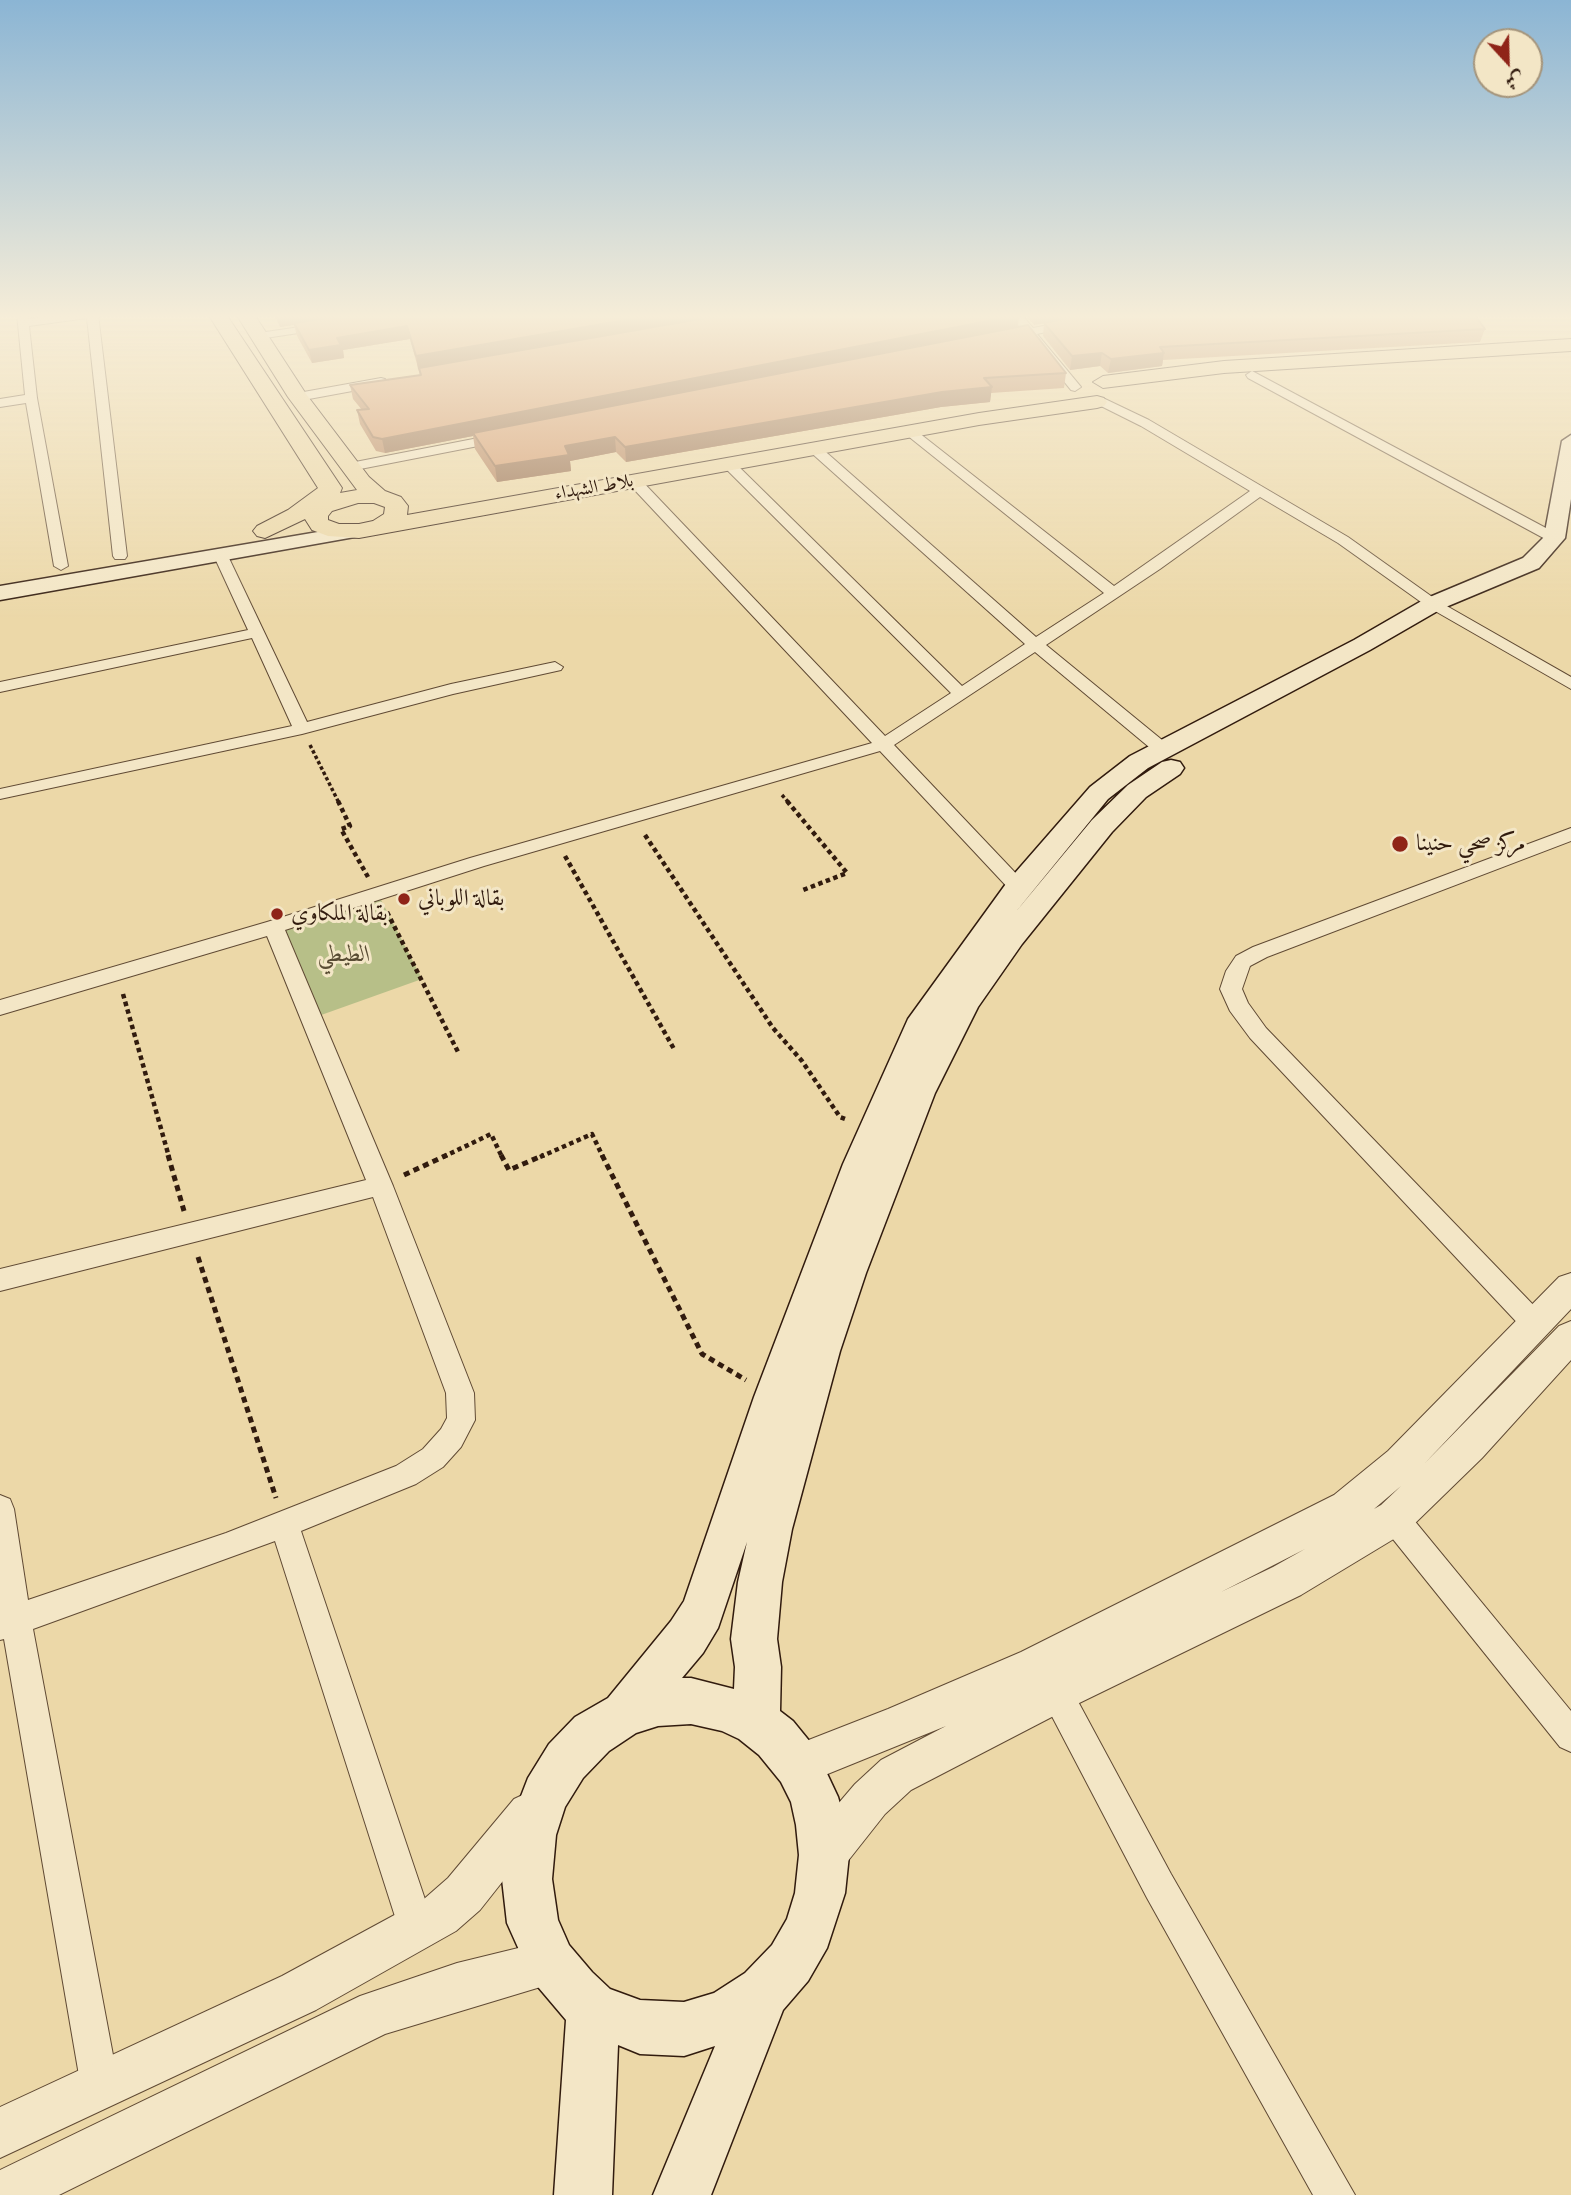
<!DOCTYPE html>
<meta charset="utf-8">
<style>
body{margin:0}
#map{position:relative;width:1571px;height:2195px;overflow:hidden;background:#ecd8a8;font-family:"IM FELL French Canon",Amiri,serif}
canvas{display:block}
.north{position:absolute;left:1473px;top:28px;width:70px;height:70px;box-sizing:border-box;background:#f3e6c6;border:2px solid #a5957c;border-radius:50%;rotate:158deg;font-size:19px;font-weight:700;line-height:28px;text-align:center;color:#311b0e}
.north::after{content:'';display:block;margin:auto;width:24px;height:32px;background:#8f2418;clip-path:polygon(50% 0,100% 100%,50% 72%,0 100%)}
</style>
<div id="map">
<canvas width="1571" height="2195"></canvas>
<div class="north">ش</div>
</div>
<script>
const ctx = document.querySelector('canvas').getContext('2d');
ctx.lineJoin = 'round';
function paint(path, color) { ctx.fillStyle = color; ctx.fill(path, 'evenodd'); }
const toPath = rows => new Path2D(rows.map(r => 'M' + r).join(''));
function stroke(path, color, width, dash) { ctx.strokeStyle = color; ctx.lineWidth = width; ctx.lineCap = dash ? 'butt' : 'round'; ctx.setLineDash(dash || []); ctx.stroke(path); }
function label(font, color, halo, rows, align = 'center') {
  ctx.font = font + ' "IM FELL French Canon",Amiri,serif'; ctx.lineWidth = 6; ctx.setLineDash([]); ctx.textBaseline = 'middle'; ctx.strokeStyle = halo; ctx.fillStyle = color; for (const [text, x, y, turn = 0] of rows) {
    ctx.save(); ctx.translate(x, y); ctx.rotate((+turn || 0) * Math.PI / 180); ctx.textAlign = isNaN(turn) ? turn : align; if (halo) ctx.strokeText(text, 0, 0); ctx.fillText(text, 0, 0); ctx.restore();
  }
}
const green = toPath([
 [378,894,422,979,310,1019,274,927]
]);
const pathFar2 = toPath([
 [310,745,339,803],
 [782,795,789,803]
]);
const pathFar1 = toPath([
 [338,801,350,826,341,829,368,877],
 [787,801,847,873,803,890],
 [645,835,773,1028,802,1061,840,1117,848,1120],
 [565,856,674,1049],
 [387,912,458,1052],
 [123,994,169,1157],
 [443,1157,491,1134,502,1157],
 [540,1157,592,1134,603,1157]
]);
const path = toPath([
 [168,1155,184,1211],
 [501,1155,509,1170,544,1155],
 [602,1155,702,1354,746,1380],
 [404,1175,447,1155],
 [198,1257,276,1498]
]);
const minor = toPath([
 [17,314,27,314,28,319,66,314,98,314,127,556,125,559,115,559,113,556,87,318,29,326,37,398,68,566,61,570,54,566,26,403,0,407,0,399,25,395,17,314],
 [1009,314,1021,314,1033,328,1106,314,1128,314,1037,334,1081,387,1075,391,1071,390,1027,336,1001,339,1001,335,1022,330,1009,314],
 [327,323,333,326,331,328,259,339,253,336,259,333,327,323],
 [1252,371,1559,535,1561,538,1554,542,1549,541,1248,378,1246,375,1252,371],
 [381,378,385,379,385,385,298,401,292,397,298,393,381,378],
 [1105,399,1149,420,1348,537,1438,601,1571,677,1571,689,1428,607,1338,543,1260,497,1160,569,1046,645,1167,744,1170,748,1167,752,1155,752,1035,652,894,745,1025,883,1028,887,1025,891,1011,891,880,751,484,866,285,930,393,1186,474,1393,475,1420,461,1447,443,1467,416,1484,301,1531,435,1929,429,1941,417,1947,405,1941,399,1929,275,1541,33,1629,119,2087,113,2100,100,2106,87,2100,81,2087,4,1639,0,1640,0,1495,10,1499,14,1509,28,1600,226,1533,396,1466,423,1449,441,1429,447,1418,446,1393,373,1197,0,1291,0,1269,366,1180,267,936,0,1015,0,1000,267,922,470,858,872,743,629,484,629,478,639,478,885,736,951,693,722,465,724,462,734,462,962,686,1025,644,807,449,814,445,819,446,1036,637,1104,593,903,432,904,429,914,429,1114,586,1250,491,1141,426,1101,406,1099,403,1105,399],
 [504,433,510,437,509,440,350,471,343,467,350,463,504,433],
 [220,550,227,554,307,722,451,684,555,662,563,667,561,670,453,694,302,734,0,799,0,789,292,726,252,638,0,692,0,682,248,630,213,554,220,550],
 [1571,828,1571,841,1267,957,1250,966,1242,989,1248,1003,1266,1028,1543,1315,1547,1323,1543,1331,1534,1334,1525,1331,1250,1038,1230,1011,1220,989,1226,971,1236,956,1253,947,1571,828],
 [1394,1504,1404,1508,1571,1711,1571,1752,1560,1747,1384,1528,1379,1518,1384,1508,1394,1504],
 [1056,1676,1067,1681,1171,1874,1355,2195,1313,2195,1147,1898,1045,1703,1040,1692,1045,1681,1056,1676]
]);
const tertiary = toPath([
 [1571,1273,1571,1309,1424,1464,1559,1326,1571,1321,1571,1360,1482,1458,1407,1531,1301,1595,1071,1707,911,1790,885,1814,840,1871,824,1877,808,1871,802,1855,808,1839,855,1784,881,1760,946,1726,798,1786,783,1780,777,1765,783,1750,888,1709,1021,1652,1334,1495,1388,1451,1559,1277,1571,1273],
 [1401,1486,1381,1505,1374,1509,1401,1486],
 [1305,1549,1273,1567,1221,1592,1305,1549],
 [529,1792,544,1799,551,1814,544,1829,480,1910,456,1931,316,2010,0,2158,0,2107,282,1976,424,1899,448,1878,514,1799,529,1792],
 [551,1940,567,1947,574,1963,567,1979,385,2034,59,2195,0,2195,0,2170,360,1996,457,1963,551,1940]
]);
const secondary = toPath([
 [1571,435,1571,499,1565,538,1539,568,1441,609,1370,650,1148,768,1108,799,1014,914,1092,820,1128,785,1162,762,1171,760,1180,762,1184,768,1180,774,1146,797,1112,832,1022,944,978,1007,935,1093,866,1273,840,1351,792,1529,782,1582,777,1639,781,1667,780,1711,793,1721,815,1748,838,1797,846,1825,849,1855,845,1893,827,1948,808,1981,783,2010,711,2195,653,2195,715,2046,684,2056,640,2054,618,2045,612,2195,554,2195,566,2020,533,1981,507,1923,502,1879,506,1835,528,1778,549,1744,575,1717,608,1698,671,1621,684,1601,754,1397,843,1164,908,1019,1008,881,1090,787,1130,756,1354,640,1425,599,1523,558,1544,537,1562,441,1571,435],
 [747,1542,738,1582,731,1639,735,1667,734,1689,691,1678,682,1678,703,1653,718,1628,747,1542],
 [691,1724,722,1731,739,1739,759,1755,781,1782,791,1802,796,1825,799,1855,795,1893,787,1919,772,1945,745,1973,714,1993,684,2002,640,2000,610,1989,592,1972,569,1945,558,1920,552,1879,556,1835,565,1807,583,1778,609,1751,636,1733,658,1726,691,1724],
 [359,525,366,527,369,531,366,535,0,600,0,586,359,525]
]);
const primary = toPath([
 [208,314,226,314,342,488,340,493,357,490,288,397,236,314,254,314,306,394,369,477,385,491,401,497,408,506,407,515,979,413,1097,396,1104,398,1107,402,1104,406,1097,408,979,425,359,538,328,536,312,530,305,519,265,538,257,536,253,531,257,526,288,510,318,488,208,314],
 [358,503,374,503,385,507,384,514,373,521,359,524,339,524,328,520,328,516,332,511,358,503],
 [1571,339,1571,351,1224,373,1103,388,1093,382,1103,376,1224,361,1571,339]
]);
const wall = toPath([
 [274,314,1018,314,1019,315,1018,327,1066,373,1064,388,991,393,990,402,941,407,626,462,616,452,570,461,571,471,497,482,475,449,473,436,385,453,376,451,360,424,357,410,362,410,353,399,350,385,420,375,410,339,343,350,344,358,312,363,297,336,294,325,280,327],
 [1024,314,1474,314,1485,329,1480,342,1163,360,1162,366,1108,373,1100,366,1070,370,1043,336,1044,323,1034,325]
]);
const shadedWall = toPath([
 [277,314,362,314,280,327],
 [661,314,735,314,418,369,416,356],
 [1035,314,1093,314,1034,325],
 [1019,315,1017,328,473,433,473,436,385,453,382,439],
 [407,326,410,339,343,350,344,358,312,363,309,350,337,338],
 [1102,353,1100,366,1070,370,1072,356],
 [1164,353,1162,366,1108,373,1111,359],
 [992,387,990,402,941,407,626,462,625,447,942,392],
 [615,437,616,452,570,461,571,471,497,482,495,466,565,446]
]);
const building = toPath([
 [351,314,661,314,416,356,407,326,337,338,341,345,309,350,294,323,351,314],
 [728,314,1018,314,1019,315,382,439,373,437,357,410,369,409,350,385,421,375,419,368,728,314],
 [1084,314,1474,314,1485,329,1160,347,1164,353,1111,359,1102,353,1072,356,1044,323,1084,314],
 [1028,325,1066,373,984,378,992,387,942,392,625,447,615,437,565,446,569,455,495,466,473,433,1028,325]
]);
const markers = [
 [1400,844,9,"#8f2418"],
 [404,899,7,"#8f2418"],
 [277,914,7,"#8f2418"]
];
const farStreetnames = [
 ["بلاط الشهداء",594,488,-10]
];
const poiNames = [
 ["مركز صحي حنينا",1416,844],
 ["بقالة اللوباني",418,899],
 ["بقالة الملكاوي",291,914]
];
const parkNames = [
 ["الطيطي",344,955]
];
paint(green, '#b7bf88');
stroke(minor, '#604a34', 2);
stroke(tertiary, '#604a34', 2);
stroke(secondary, '#311b0e', 3);
stroke(primary, '#311b0e', 2);
stroke(pathFar2, '#311b0e', 3.5, [3.5, 2.5]);
stroke(pathFar1, '#311b0e', 4.5, [4.5, 3.5]);
stroke(path, '#311b0e', 5, [6, 4.5]);
paint(minor, '#f3e6c6');
paint(tertiary, '#f3e6c6');
paint(secondary, '#f3e6c6');
paint(primary, '#ecd8a8');
paint(wall, '#b5815c');
paint(shadedWall, '#93694b');
paint(building, '#d2966b');
stroke(building, '#93694b', 2);
const sky = ctx.createLinearGradient(0, 0, 0, 621);
sky.addColorStop(0, '#8bb5d4');
sky.addColorStop(0.51, '#f6edd8');
sky.addColorStop(1, '#f6edd800');
ctx.fillStyle = sky;
ctx.fillRect(0, 0, 1571, 621);
for (const [x, y, r, color] of markers) { const dot = new Path2D(); dot.arc(x, y, r, 0, 2 * Math.PI); ctx.fillStyle = color; ctx.fill(dot); stroke(dot, '#f3e6c6', 2.5); }
label('19px', '#311b0e', '#f3e6c6', farStreetnames);
label('23px', '#311b0e', '#f3e6c6', poiNames, 'left');
label('italic 23px', '#594c33', '#f3e6c6', parkNames);
</script>
